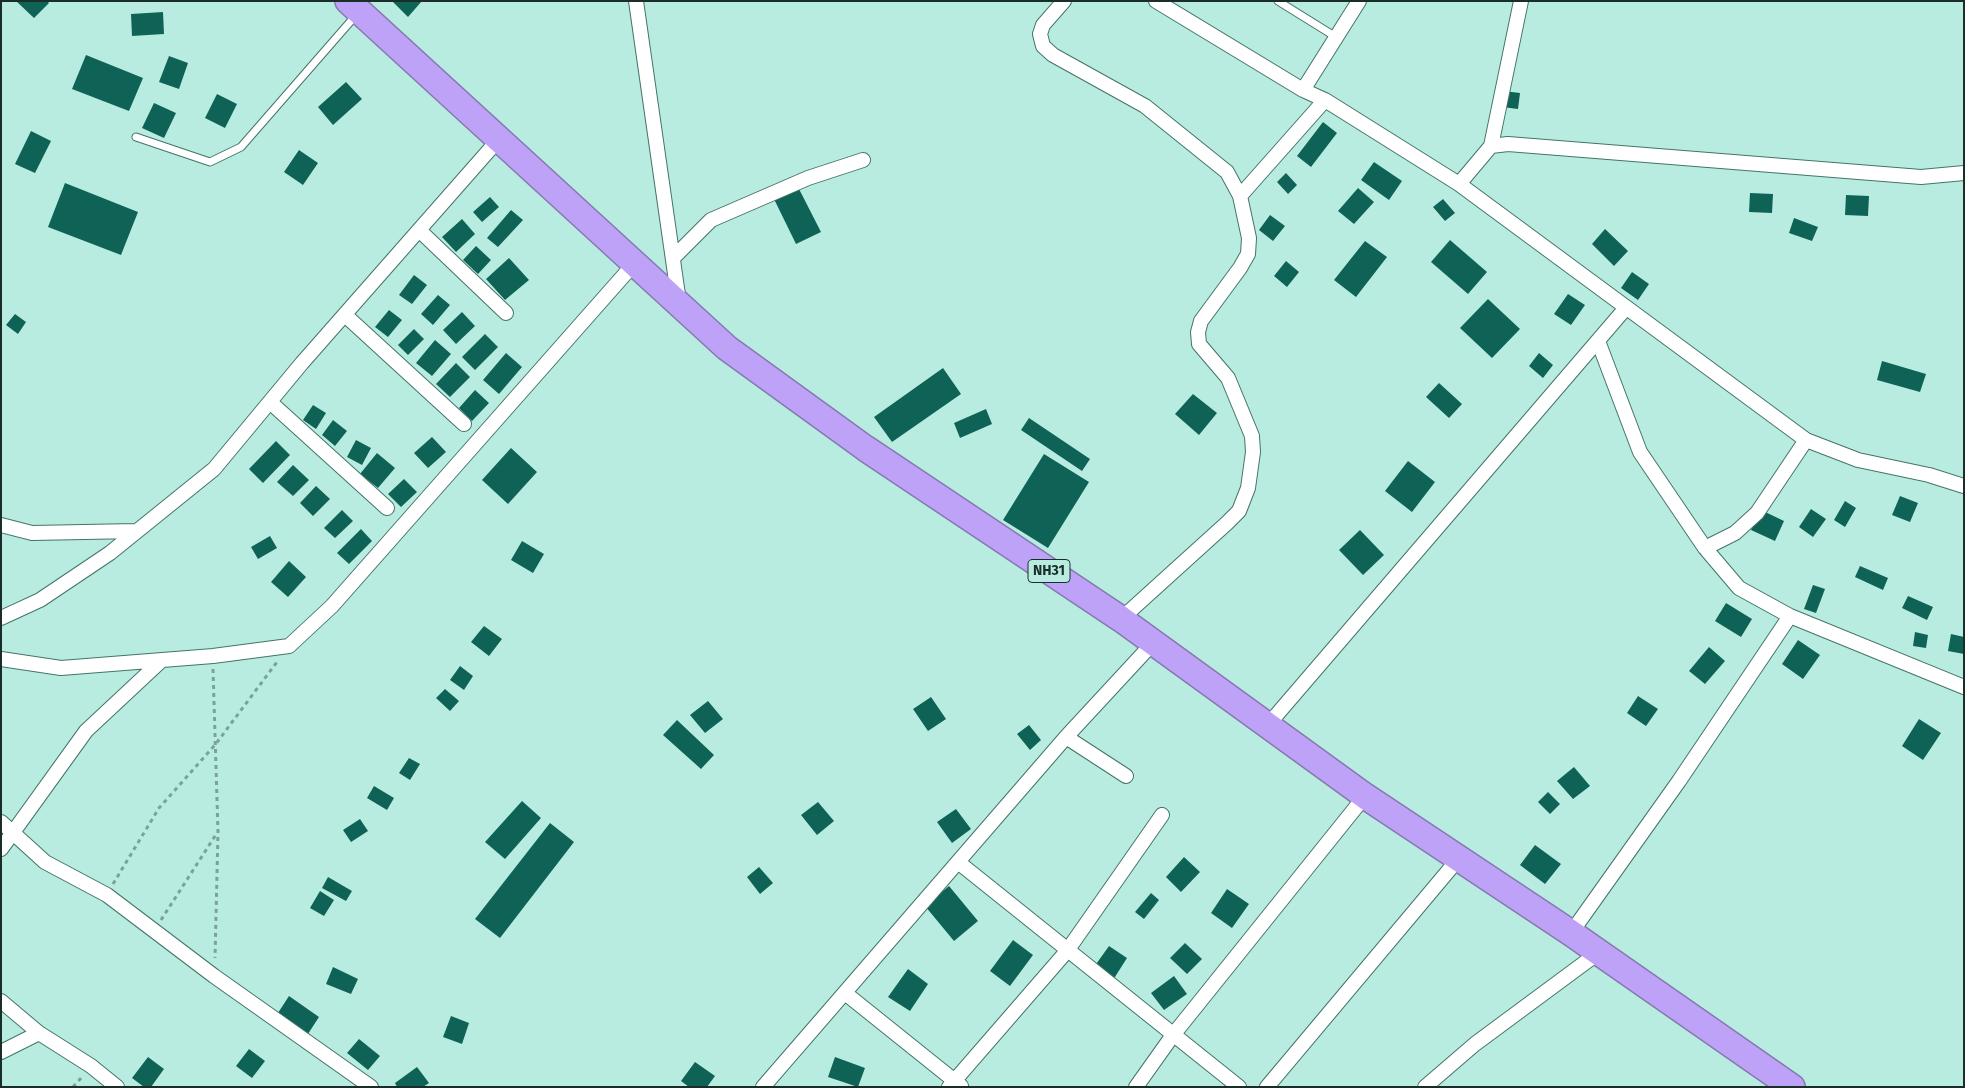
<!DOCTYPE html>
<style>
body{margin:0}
#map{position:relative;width:1965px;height:1088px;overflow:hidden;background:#b9ece0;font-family:"Fira Sans",sans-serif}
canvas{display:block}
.frame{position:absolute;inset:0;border:2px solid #1a2e29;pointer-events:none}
</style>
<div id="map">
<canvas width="1965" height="1088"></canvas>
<div class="frame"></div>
</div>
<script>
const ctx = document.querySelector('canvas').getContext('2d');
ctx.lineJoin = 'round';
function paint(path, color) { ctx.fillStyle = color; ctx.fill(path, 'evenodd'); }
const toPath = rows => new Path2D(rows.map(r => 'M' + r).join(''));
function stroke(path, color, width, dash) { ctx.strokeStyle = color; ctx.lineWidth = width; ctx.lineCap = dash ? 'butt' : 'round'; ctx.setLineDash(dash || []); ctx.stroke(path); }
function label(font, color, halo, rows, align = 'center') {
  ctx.font = font + ' "Fira Sans",sans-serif'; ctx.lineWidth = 5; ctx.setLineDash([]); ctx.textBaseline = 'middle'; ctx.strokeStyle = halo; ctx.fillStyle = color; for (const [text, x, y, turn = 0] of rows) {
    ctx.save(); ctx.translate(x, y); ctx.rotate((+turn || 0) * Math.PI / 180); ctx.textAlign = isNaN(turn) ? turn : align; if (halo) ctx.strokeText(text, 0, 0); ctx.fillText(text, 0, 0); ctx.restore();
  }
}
const building = toPath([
 [16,1,47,1,49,3,34,18],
 [392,1,422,1,408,17],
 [163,12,164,34,132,36,131,14],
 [86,55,143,78,129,111,72,89],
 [169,56,188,63,179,89,159,82],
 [346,82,362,99,333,125,318,107],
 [1503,91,1520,93,1518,109,1502,107],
 [217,94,237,104,225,128,205,118],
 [154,103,176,113,164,138,142,128],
 [1323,122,1337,133,1311,167,1297,156],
 [31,131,51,141,35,173,15,164],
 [299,150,318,163,303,185,284,172],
 [1374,162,1402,181,1389,200,1361,180],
 [1286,173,1297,185,1288,194,1277,182],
 [65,183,138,212,121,255,48,227],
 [798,187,821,232,796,244,774,199],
 [1358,188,1374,202,1354,224,1338,211],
 [1750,193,1773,194,1772,213,1749,212],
 [1846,195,1869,196,1868,216,1845,215],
 [490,197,499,207,482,222,473,212],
 [1443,199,1455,213,1445,221,1433,207],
 [511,210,523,220,498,247,487,238],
 [1270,215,1285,226,1273,241,1259,230],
 [1794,218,1818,227,1812,241,1789,233],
 [462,219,475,234,456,252,442,237],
 [1605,229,1628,251,1614,266,1592,244],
 [1450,240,1487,272,1468,294,1431,262],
 [1365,241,1387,257,1356,297,1334,280],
 [476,246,491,260,478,274,463,260],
 [509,258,529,280,505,300,486,279],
 [1286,261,1299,272,1287,287,1274,276],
 [1632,272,1649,284,1638,300,1621,288],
 [414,275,427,285,412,304,399,295],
 [1568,294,1585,305,1571,325,1554,314],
 [438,295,450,305,433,325,421,314],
 [1488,299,1520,329,1492,358,1460,328],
 [389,310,402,320,388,337,375,327],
 [462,312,475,326,456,344,443,330],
 [15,314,26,322,18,334,6,325],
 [414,329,424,339,408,355,398,345],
 [485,334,498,347,475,370,462,357],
 [435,340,451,354,432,376,416,363],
 [506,353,522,367,499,394,483,380],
 [1539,353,1553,365,1543,378,1529,366],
 [1882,361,1926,374,1920,392,1877,380],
 [456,363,470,377,450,397,436,384],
 [943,368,961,394,892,442,874,417],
 [1439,383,1462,404,1449,418,1426,397],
 [475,390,489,403,472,421,459,408],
 [1193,394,1217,413,1199,435,1175,414],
 [313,405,326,413,316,429,303,420],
 [986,409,992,424,960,438,954,423],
 [1029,418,1090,459,1082,471,1021,430],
 [333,420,347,431,335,446,322,435],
 [432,437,446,452,428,468,414,453],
 [356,440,371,448,362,465,347,457],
 [276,441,290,455,263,483,249,469],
 [511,448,537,472,508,504,482,480],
 [377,453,395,468,378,488,360,474],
 [1044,454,1089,482,1048,548,1003,520],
 [1408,461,1435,482,1412,512,1385,491],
 [293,465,309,480,293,496,277,482],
 [404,479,417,492,401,507,388,494],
 [316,486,330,499,313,516,300,503],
 [1900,496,1918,503,1910,522,1892,515],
 [1845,501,1856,508,1845,527,1834,520],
 [1811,509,1826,519,1813,537,1799,527],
 [342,510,353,521,335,538,324,528],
 [1761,510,1784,521,1775,541,1751,530],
 [361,529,372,541,349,564,337,553],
 [1360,530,1384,555,1363,575,1339,550],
 [270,536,277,548,258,559,251,547],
 [522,541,544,554,533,573,511,560],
 [289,561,306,577,288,597,271,582],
 [1860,566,1888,578,1883,590,1855,577],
 [1813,585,1825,589,1816,613,1804,609],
 [1908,596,1933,607,1927,620,1902,608],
 [1726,603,1752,619,1741,637,1715,621],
 [484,626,502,639,489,656,471,642],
 [1915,632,1928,635,1926,648,1913,646],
 [1951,634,1964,637,1964,654,1948,651],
 [1798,640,1820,655,1803,679,1782,664],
 [1709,647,1725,661,1705,684,1689,671],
 [460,666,473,676,464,690,450,680],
 [445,689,459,701,450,711,436,698],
 [1638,696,1658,709,1646,726,1627,713],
 [931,697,946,719,928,731,913,709],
 [708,701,723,719,705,733,690,715],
 [1919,719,1941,733,1923,760,1902,746],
 [677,720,714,755,701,769,663,735],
 [1029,725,1041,740,1030,750,1017,734],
 [409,758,420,764,410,780,399,773],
 [1574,767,1590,786,1573,799,1557,781],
 [374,786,394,798,387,810,367,798],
 [1548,792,1560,804,1550,814,1538,802],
 [522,801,541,818,505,859,485,842],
 [818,802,834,821,817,835,801,815],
 [956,809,971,829,952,843,937,822],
 [360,819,368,831,351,842,343,830],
 [550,823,574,842,500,938,475,919],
 [1535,845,1561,864,1545,884,1520,865],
 [1184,857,1200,872,1181,892,1166,877],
 [759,867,773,883,760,894,747,877],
 [328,877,352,891,346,901,322,888],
 [949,886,978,921,954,941,925,906],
 [1227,889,1249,904,1232,928,1211,913],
 [320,891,334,900,324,916,310,908],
 [1151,893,1159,900,1144,919,1135,912],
 [1013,940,1033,955,1010,986,990,971],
 [1185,943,1202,959,1187,974,1170,958],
 [1109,946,1127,958,1113,980,1094,967],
 [333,967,358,979,351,994,326,984],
 [908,969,928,984,910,1011,888,997],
 [1174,976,1187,994,1164,1010,1151,993],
 [289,996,319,1017,306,1037,276,1016],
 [451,1016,469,1023,462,1044,443,1037],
 [359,1039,380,1056,368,1070,347,1053],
 [249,1049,265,1061,252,1078,236,1066],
 [148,1057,164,1069,151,1087,144,1087,132,1078],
 [835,1057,865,1068,858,1087,828,1077],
 [695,1062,715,1076,707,1087,689,1087,681,1081],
 [417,1067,429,1083,423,1087,397,1087,395,1083]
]);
const path = toPath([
 [213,669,218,832,215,958],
 [113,884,159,808,215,745,277,662],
 [161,920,217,833],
 [73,1087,83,1076]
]);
const lane = toPath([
 [1278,1,1336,37],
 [136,137,210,162,241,147,357,14]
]);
const street = toPath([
 [636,1,679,302],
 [1064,1,1043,25,1040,34,1043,46,1053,55,1145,106,1227,172,1240,196,1249,238,1248,254,1240,268,1201,321,1198,332,1199,344,1228,378,1252,436,1253,452,1248,488,1239,511,1227,523,1121,619],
 [1156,1,1303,90,1325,100,1459,184,1806,440,1858,460,1929,475,1964,486],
 [1303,90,1359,1],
 [1491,146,1521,1],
 [1459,184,1491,146,1508,144,1921,177,1964,173],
 [1240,196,1325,100],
 [419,230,506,313],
 [673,258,711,220,808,178,863,160],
 [345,315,464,424],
 [1598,341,1640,452,1705,548,1739,588,1790,616,1964,687],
 [270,402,387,508],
 [1,525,32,533,136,531],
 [1705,548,1735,533,1757,513,1806,440],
 [1,618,40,600,110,553,214,469,302,363,499,139],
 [1,659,61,668,213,656,289,646,332,606,633,265],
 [1267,726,1625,309],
 [1066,737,1126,776],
 [1,822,45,862,107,895,214,976,371,1087],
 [1,849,86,731,162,660],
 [958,862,1239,1087],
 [1571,933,1679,781,1790,616],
 [845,993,961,1086],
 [1,1001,39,1033,91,1066,117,1087],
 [1,1052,39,1033],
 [763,1087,1066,737,1153,643],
 [949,1087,1067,951,1162,815],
 [1136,1087,1173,1035,1365,796],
 [1267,1087,1460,857],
 [1425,1087,1475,1044,1598,953]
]);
const highway = toPath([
 [348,1,727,348,865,448,1121,619,1365,796,1571,933,1792,1087]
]);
const shields = [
 [1049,571,42]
];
const shieldNames = [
 ["NH31",1049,571]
];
paint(building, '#0f6356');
stroke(lane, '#447469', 9);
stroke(street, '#447469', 16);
stroke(highway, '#8579af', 28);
stroke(path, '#7ba299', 3, [4, 4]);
stroke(lane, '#fff', 7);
stroke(street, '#fff', 14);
stroke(highway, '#bea2f7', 25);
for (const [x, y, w] of shields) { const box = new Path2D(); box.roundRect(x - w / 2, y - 11.5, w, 23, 4); ctx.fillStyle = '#b9ece0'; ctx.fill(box); stroke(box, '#1a2e29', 1); }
label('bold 14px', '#1a2e29', null, shieldNames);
</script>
